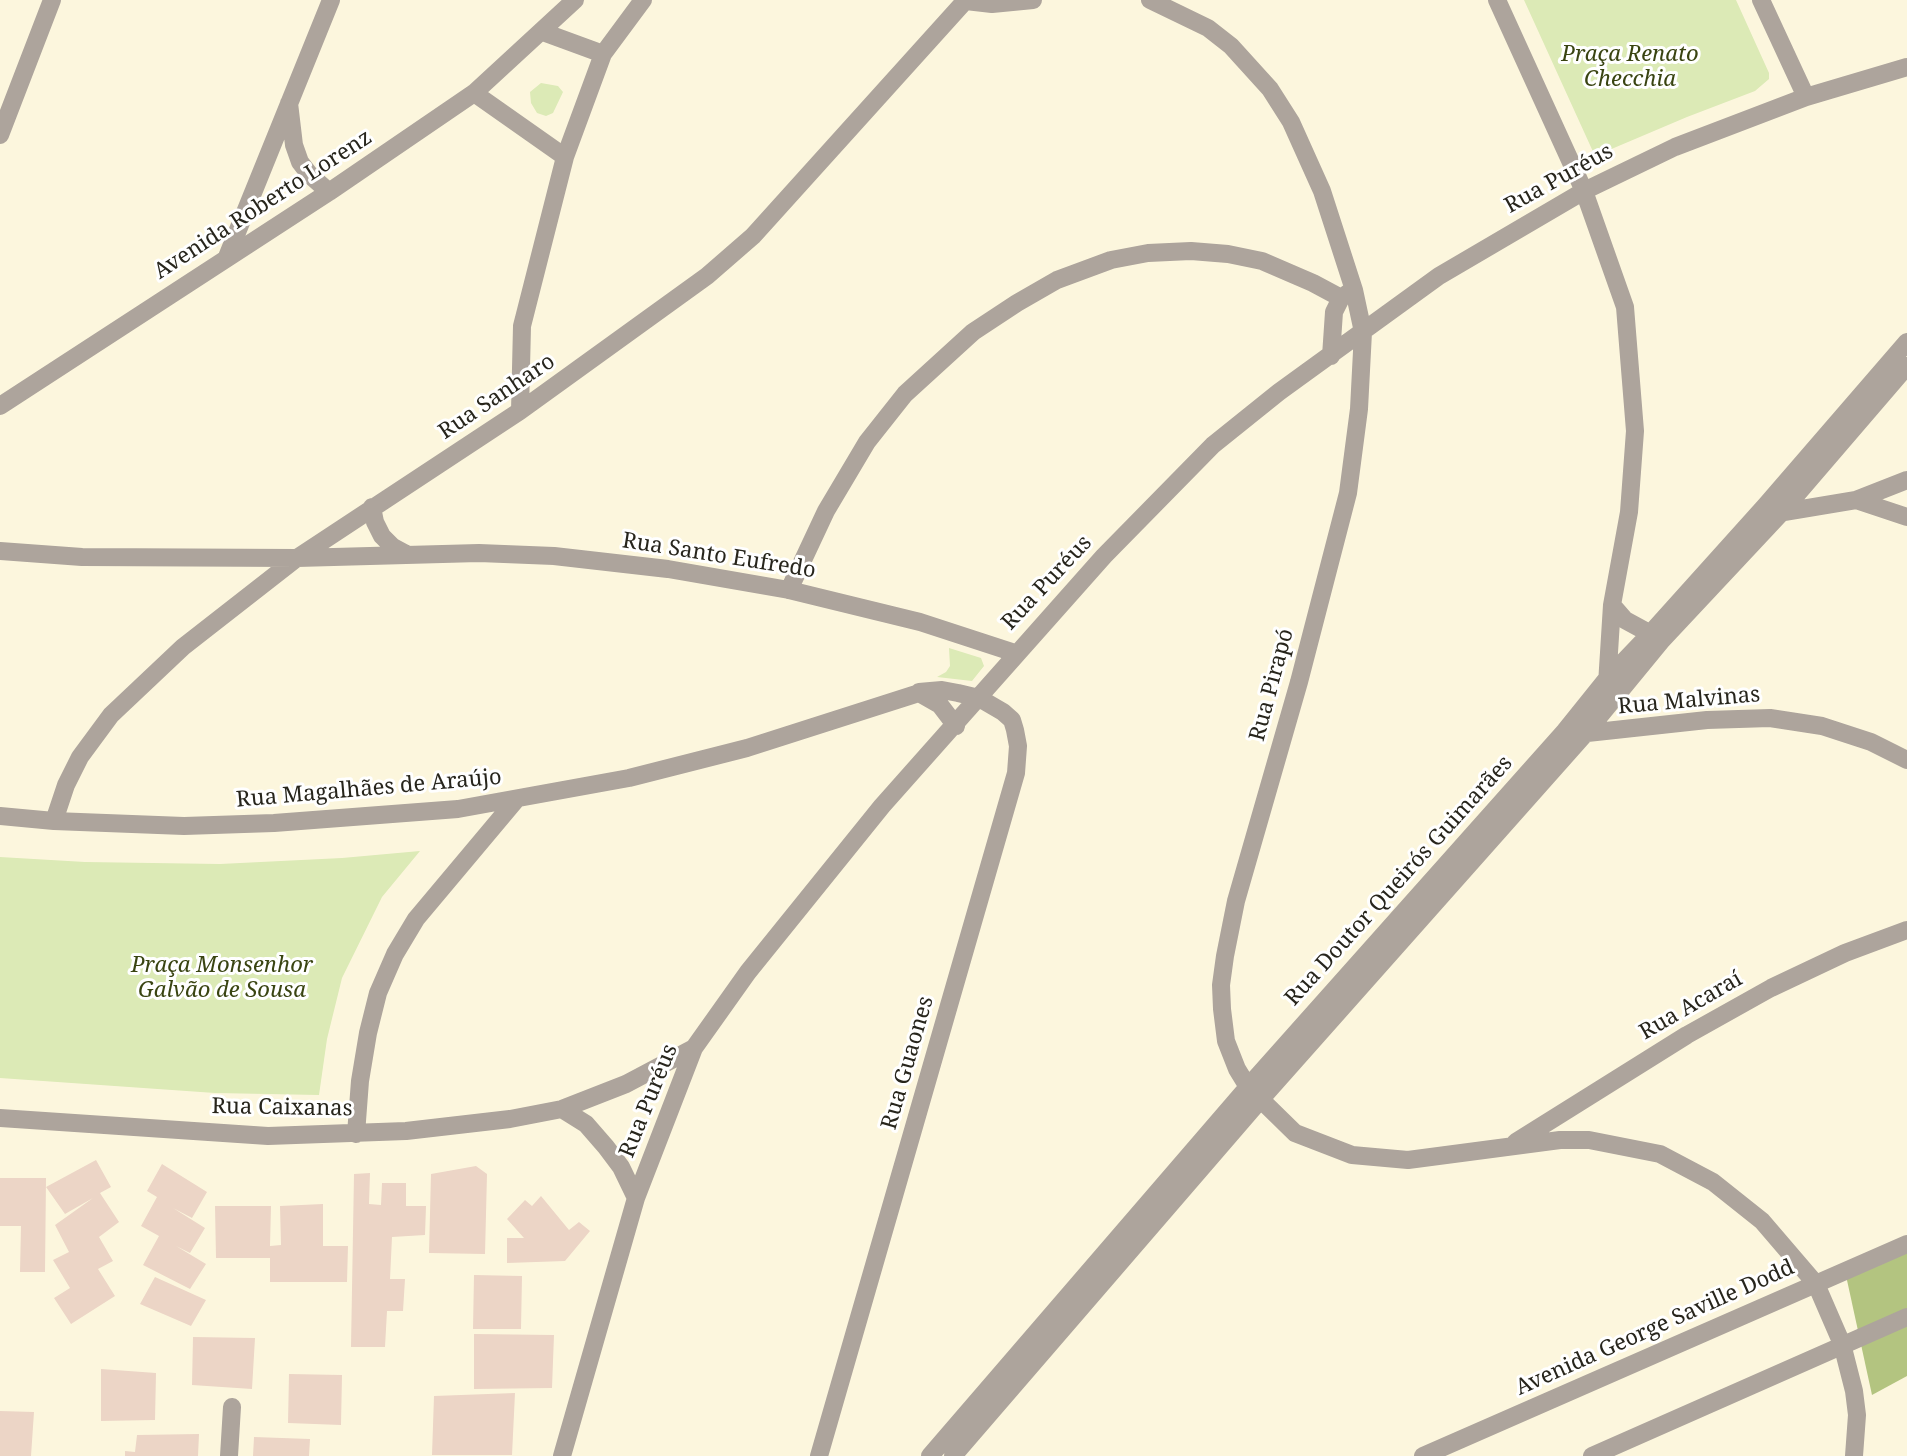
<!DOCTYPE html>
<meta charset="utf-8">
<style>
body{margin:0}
canvas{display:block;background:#fcf6dd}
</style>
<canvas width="1907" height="1456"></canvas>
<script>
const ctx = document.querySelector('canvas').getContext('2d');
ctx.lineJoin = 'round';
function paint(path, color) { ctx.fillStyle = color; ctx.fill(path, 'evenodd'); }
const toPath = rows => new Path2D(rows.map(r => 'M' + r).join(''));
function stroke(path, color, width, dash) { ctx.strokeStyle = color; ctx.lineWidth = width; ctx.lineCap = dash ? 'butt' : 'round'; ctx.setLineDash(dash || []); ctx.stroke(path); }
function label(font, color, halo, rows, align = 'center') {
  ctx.font = font + ' "Noto Serif",serif'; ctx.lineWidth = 6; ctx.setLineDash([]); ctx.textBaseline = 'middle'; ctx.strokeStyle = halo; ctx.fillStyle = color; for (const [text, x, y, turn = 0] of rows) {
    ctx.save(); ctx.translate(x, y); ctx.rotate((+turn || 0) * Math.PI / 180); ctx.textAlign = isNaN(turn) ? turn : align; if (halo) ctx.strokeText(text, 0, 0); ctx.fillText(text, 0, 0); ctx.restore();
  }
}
const green = toPath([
 [1524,0,1736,0,1769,73,1769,79,1755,91,1687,117,1595,156],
 [541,83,558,86,563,92,553,113,546,116,537,113,531,103,530,92],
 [949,648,981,658,984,666,972,681,937,677,946,672,950,666],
 [420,851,382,897,342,978,327,1039,319,1095,215,1093,0,1078,0,857,85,862,220,864,342,858]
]);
const forest = toPath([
 [1907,1252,1907,1376,1872,1395,1845,1271]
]);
const building = toPath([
 [96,1160,111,1187,100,1193,119,1222,99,1237,113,1261,98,1269,115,1296,71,1324,54,1298,70,1288,53,1260,69,1252,55,1225,93,1198,65,1214,46,1187],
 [162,1164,207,1192,192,1218,173,1208,205,1228,190,1253,176,1246,206,1264,190,1289,143,1265,159,1236,141,1226,157,1197,147,1191],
 [476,1166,487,1174,485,1254,429,1253,431,1174],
 [370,1173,369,1204,381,1205,382,1183,406,1183,406,1206,426,1206,425,1235,392,1237,390,1279,405,1279,403,1311,387,1311,385,1347,351,1347,354,1174],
 [0,1178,46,1178,45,1272,20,1272,21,1226,0,1226],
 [541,1196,569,1230,579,1222,590,1231,565,1261,507,1263,507,1238,524,1238,507,1219,525,1200,532,1206],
 [323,1204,323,1246,348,1246,347,1282,270,1282,270,1258,216,1258,215,1206,271,1206,270,1246,281,1245,280,1206],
 [474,1275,522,1276,521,1329,473,1329],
 [155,1277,206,1300,191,1326,140,1304],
 [474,1334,554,1335,552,1388,474,1389],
 [193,1337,255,1338,252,1389,192,1385],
 [101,1369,156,1373,155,1420,101,1421],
 [289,1374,342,1375,341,1425,288,1423],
 [515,1393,512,1455,432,1455,434,1396],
 [0,1411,34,1412,31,1456,0,1456],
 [199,1434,198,1456,125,1456,125,1451,135,1452,137,1435],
 [254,1437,310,1439,309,1456,253,1456]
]);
const street = toPath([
 [1150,0,1208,28,1231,46,1270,89,1291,122,1322,191,1354,290,1363,332,1359,409,1348,493,1299,682,1236,901,1225,956,1221,985,1222,1009,1226,1041,1237,1069,1248,1087,1295,1133,1352,1155,1408,1160,1560,1140,1589,1140,1660,1154,1713,1182,1762,1221,1816,1284,1842,1344,1854,1391,1857,1415,1854,1456],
 [1497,0,1584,191,1625,307,1635,431,1629,512,1612,605,1607,684],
 [1761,0,1806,97],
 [966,1,992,4,1033,0],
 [543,32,603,54],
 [474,93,565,157],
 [289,103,294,145,300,162,310,175,329,192],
 [0,135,52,0],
 [227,257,331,0],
 [1331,356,1334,312,1341,298,1348,293],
 [0,406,329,192,474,93,575,0],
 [520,411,522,326,565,157,603,54,643,0],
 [1856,500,1907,517],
 [372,507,375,522,382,536,393,547,406,554],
 [1778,513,1856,500,1907,480],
 [0,551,82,557,297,558,479,553,554,556,668,569,789,590,920,622,1015,653],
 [789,590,826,511,867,442,905,394,973,332,1017,303,1057,280,1111,260,1148,253,1191,251,1228,254,1262,261,1313,283,1341,298],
 [1612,605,1625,620,1660,639],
 [1578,734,1707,720,1770,718,1822,726,1871,742,1907,760],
 [0,816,54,821,184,826,274,823,458,809,629,778,747,748,919,693,940,705,956,726],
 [54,821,66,785,80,757,111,715,183,647,297,558,520,411,707,276,753,236,966,0],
 [562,1109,586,1124,606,1147,621,1167,636,1198],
 [0,1118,268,1136,406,1131,510,1119,562,1109,626,1084,694,1048],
 [356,1134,360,1081,368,1033,378,993,395,954,416,919,515,801],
 [1516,1142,1687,1035,1771,988,1845,953,1907,930],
 [229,1456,232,1407],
 [562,1456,636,1198,694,1048,748,972,882,806,1104,556,1213,445,1279,392,1439,276,1584,191,1675,147,1806,97,1907,67],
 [819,1456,1016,773,1018,746,1015,730,1012,720,1003,712,979,698,958,693,942,690,919,692],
 [930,1456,1248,1087,1565,731,1606,680,1650,634,1766,505,1907,342],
 [953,1456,1260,1100,1584,735,1662,640,1780,514,1907,366],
 [1423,1456,1907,1244],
 [1592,1456,1907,1317]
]);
const parkNames = [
 ["Praça Renato",1630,55],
 ["Checchia",1630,80],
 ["Praça Monsenhor",222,966],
 ["Galvão de Sousa",222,991]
];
const streetNames = [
 ["Rua Puréus",1559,179,-29],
 ["Avenida Roberto Lorenz",263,205,-33],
 ["Rua Sanharo",497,397,-34],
 ["Rua Santo Eufredo",719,556,9],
 ["Rua Puréus",1047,583,-47],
 ["Rua Pirapó",1272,685,-75],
 ["Rua Malvinas",1689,701,-5],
 ["Rua Magalhães de Araújo",369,789,-5],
 ["Rua Doutor Queirós Guimarães",1399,881,-48],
 ["Rua Acaraí",1691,1006,-30],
 ["Rua Guaones",908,1063,-74],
 ["Rua Puréus",649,1101,-68],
 ["Rua Caixanas",282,1108,1],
 ["Avenida George Saville Dodd",1655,1328,-24]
];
paint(green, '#dceab6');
paint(forest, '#b3c480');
paint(building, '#ecd5c6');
stroke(street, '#ada49c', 18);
label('italic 22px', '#394411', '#fff', parkNames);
label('22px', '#27251c', '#fff', streetNames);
</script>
